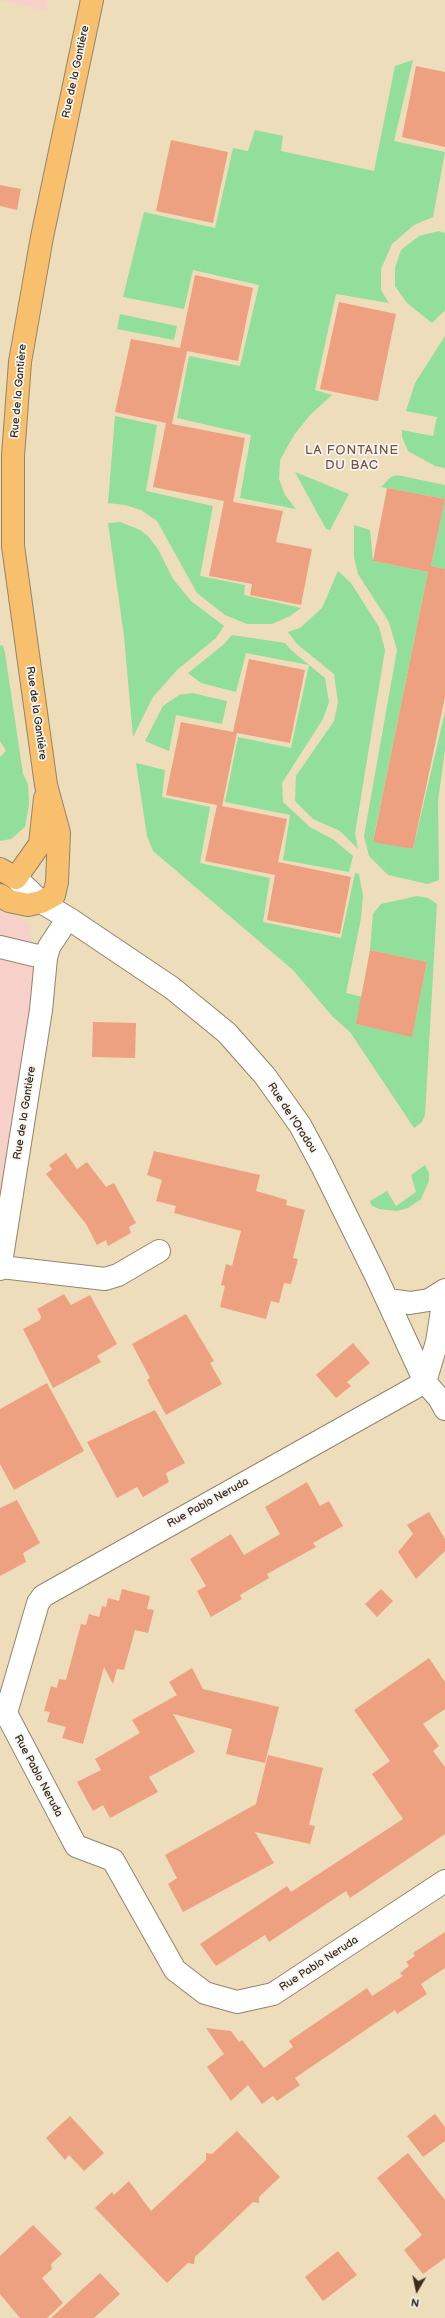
<!DOCTYPE html>
<meta charset="utf-8">
<style>
body{margin:0}
#map{position:relative;width:445px;height:2318px;overflow:hidden;background:#edddbb;font-family:"Balsamiq Sans",sans-serif}
canvas{display:block}
.north{position:absolute;left:397px;top:2270px;width:40px;height:40px;-webkit-text-stroke:3px #f6f6f2;paint-order:stroke;rotate:189deg;font-size:11px;font-weight:700;line-height:16px;text-align:center;color:#3b2a1e}
.north::after{content:'';display:block;margin:auto;width:14px;height:18px;background:#3b2a1e;clip-path:polygon(50% 0,100% 100%,50% 72%,0 100%)}
</style>
<div id="map">
<canvas width="445" height="2318"></canvas>
<div class="north">N</div>
</div>
<script>
const ctx = document.querySelector('canvas').getContext('2d');
ctx.lineJoin = 'round';
function paint(path, color) { ctx.fillStyle = color; ctx.fill(path, 'evenodd'); }
const toPath = rows => new Path2D(rows.map(r => 'M' + r).join(''));
function stroke(path, color, width, dash) { ctx.strokeStyle = color; ctx.lineWidth = width; ctx.lineCap = dash ? 'butt' : 'round'; ctx.setLineDash(dash || []); ctx.stroke(path); }
function label(font, color, halo, rows, align = 'center') {
  ctx.font = font + ' "Balsamiq Sans",sans-serif'; ctx.lineWidth = 3.5; ctx.setLineDash([]); ctx.textBaseline = 'middle'; ctx.strokeStyle = halo; ctx.fillStyle = color; for (const [text, x, y, turn = 0] of rows) {
    ctx.save(); ctx.translate(x, y); ctx.rotate((+turn || 0) * Math.PI / 180); ctx.textAlign = isNaN(turn) ? turn : align; if (halo) ctx.strokeText(text, 0, 0); ctx.fillText(text, 0, 0); ctx.restore();
  }
}
const built = toPath([
 [0,0,48,0,45,11],
 [0,907,29,923,41,1010,0,1269]
]);
const green = toPath([
 [413,60,394,141,445,152,433,217,414,225,392,244,381,269,381,290,389,303,336,294,315,390,332,395,310,415,294,435,280,460,279,479,285,495,296,509,240,498,251,435,177,418,189,356,240,366,259,285,193,270,184,309,123,297,144,212,215,228,233,148,248,151,255,130,283,136,281,151,374,171,395,66],
 [439,231,445,233,445,310,432,323,407,303,395,286,395,268,401,250,419,236],
 [120,314,177,326,174,340,117,329],
 [445,336,445,468,435,466,408,451,402,437,402,430,433,436,437,417,406,411,415,383],
 [115,416,157,425,146,491,213,506,200,576,245,585,244,595,301,608,290,616,272,624,247,624,225,615,197,593,157,521,141,510,125,505,108,503],
 [295,472,349,494,330,530,326,529],
 [397,475,445,485,445,569,431,566,445,499,381,487,391,477],
 [120,522,140,530,148,536,158,549,173,579,191,601,224,626,216,638,177,670,153,697,133,737,124,636,108,523],
 [354,525,370,530,373,561,428,572,373,841,413,849,445,712,445,750,438,801,439,880,428,884,388,875,369,856,364,836,397,650,389,622,358,574,354,557],
 [338,571,351,583,379,627,385,650,355,833,358,849,340,831,313,819,295,801,296,776,334,721,338,702,334,674,297,644,288,632,300,628,322,608],
 [232,635,285,643,291,650,325,678,329,702,323,719,282,783,283,802,310,827,334,840,353,856,349,872,283,860,290,815,225,802,238,737,291,748,309,665,246,653,236,692,201,683,188,673,223,645],
 [0,645,3,646,5,653,23,774,28,784,29,805,25,827,11,839,0,841,0,757,6,751,0,741],
 [192,693,227,701,222,724,176,715,169,751,145,741,163,706,179,695],
 [136,763,165,770,162,797,210,807,200,863,270,878,263,922,341,938,355,873,359,874,363,896,361,918,346,993,362,997,356,1024,412,1036,427,962,370,950,373,914,381,904,417,896,428,898,437,904,425,1115,422,1122,414,1128,350,1032,333,1017,293,970,153,851,147,836],
 [425,1165,429,1173,429,1181,421,1199,408,1208,397,1211,379,1209,371,1205,370,1201,387,1191,396,1206,416,1192,411,1175]
]);
const building = toPath([
 [416,66,445,72,445,147,402,137],
 [171,140,228,152,213,223,156,211],
 [0,185,21,189,17,210,0,206],
 [195,275,253,288,238,361,187,351,172,424,245,438,233,502,283,511,276,542,312,549,301,605,250,595,252,584,209,576,224,501,153,487,166,423,115,412,131,339,180,348],
 [339,302,396,314,378,401,320,389],
 [387,488,445,499,431,566,445,569,445,697,413,849,373,842,428,572,373,561],
 [249,659,305,670,290,743,237,733,222,806,287,819,278,862,351,877,340,934,267,920,275,875,205,861,217,805,166,795,181,722,233,732],
 [370,950,427,962,412,1037,356,1024],
 [93,1022,136,1023,135,1058,92,1057],
 [154,1151,260,1175,256,1191,287,1200,286,1205,305,1210,293,1258,298,1259,291,1284,284,1283,279,1303,271,1301,266,1319,220,1307,225,1286,221,1285,226,1264,232,1266,241,1231,174,1213,176,1206,156,1201,162,1180,147,1175],
 [66,1153,77,1169,87,1162,106,1187,114,1183,136,1223,129,1227,131,1233,108,1246,106,1240,97,1245,86,1224,46,1174,52,1169,49,1165],
 [64,1294,71,1305,90,1295,117,1344,97,1356,101,1362,53,1388,23,1329,40,1320,41,1316,37,1309],
 [186,1314,214,1361,210,1363,222,1384,166,1415,147,1380,150,1378,132,1344],
 [353,1343,370,1363,347,1382,351,1386,336,1398,316,1375],
 [47,1383,84,1451,14,1490,0,1464,0,1409],
 [155,1410,185,1463,166,1473,169,1482,143,1497,137,1487,117,1498,87,1442],
 [307,1482,320,1506,329,1501,343,1526,313,1543,316,1547,267,1574,269,1578,240,1595,242,1599,211,1617,197,1591,206,1586,190,1559,231,1534,244,1555,280,1534,265,1507],
 [17,1500,40,1543,23,1553,26,1562,0,1576,0,1508],
 [429,1512,445,1539,445,1551,416,1579,398,1552,413,1534,407,1525],
 [122,1589,150,1596,147,1609,154,1610,148,1633,135,1630,124,1670,117,1669,113,1684,104,1667,83,1744,62,1738,66,1727,47,1722,50,1712,44,1711,51,1686,57,1688,59,1679,66,1680,81,1624,86,1625,89,1614,99,1617,102,1606,106,1607,108,1598,119,1601],
 [381,1589,393,1601,377,1617,365,1604],
 [429,1658,445,1682,445,1709,423,1724,439,1746,433,1751,445,1767,445,1834,350,1898,346,1891,269,1942,265,1935,216,1966,200,1944,287,1886,291,1892,403,1819,372,1774,390,1761,354,1710],
 [192,1668,203,1689,279,1707,265,1763,226,1754,232,1729,173,1714,195,1752,149,1777,158,1792,110,1818,103,1805,93,1811,77,1782,101,1770,95,1759,140,1733,132,1720,177,1695,169,1682],
 [268,1755,323,1768,309,1825,315,1826,310,1844,255,1832,274,1863,183,1912,168,1884,177,1878,165,1855,256,1804],
 [445,1932,445,1968,421,1984,427,1994,397,2014,395,2010,295,2078,300,2085,277,2101,273,2096,262,2104,248,2085,231,2101,207,2067,224,2054,206,2028,231,2031,239,2042,242,2040,264,2068,293,2047,289,2041,367,1988,372,1996,403,1976,400,1973,409,1966,406,1962,415,1956,413,1953],
 [435,2114,445,2127,445,2141,423,2157,407,2136],
 [70,2116,104,2153,84,2171,69,2155,65,2160,46,2138],
 [237,2131,280,2177,259,2197,259,2203,253,2202,195,2257,194,2264,188,2263,167,2283,95,2208,112,2192,114,2195,129,2181,151,2211,206,2160,206,2153,212,2154],
 [408,2153,445,2200,445,2258,423,2274,404,2250,422,2235,377,2178],
 [33,2225,62,2254,51,2264,52,2269,42,2278,63,2303,47,2318,20,2318,0,2294,0,2256],
 [338,2251,357,2275,323,2301,305,2277],
 [100,2273,120,2294,94,2318,51,2318]
]);
const minor = toPath([
 [16,878,41,902,68,918,172,988,227,1033,265,1076,300,1125,322,1166,377,1278,425,1382,439,1398,445,1409],
 [0,947,46,958],
 [1,1267,105,1279,118,1275,159,1251],
 [0,1269,41,1010,46,958,49,947,68,918],
 [388,1300,410,1303,429,1300,445,1290],
 [425,1382,43,1596,38,1603,6,1713,76,1846,113,1860,175,1970,205,1993,237,2002,273,1994,445,1881],
 [425,1382,437,1342,445,1291]
]);
const major = toPath([
 [0,869,16,878,40,844,45,798],
 [0,895,9,901,28,905,41,902,54,895,57,882,59,833,46,785,13,546,13,456,20,362,42,237,92,0]
]);
const streetNames = [
 ["Rue de la Gantière",76,72,-78],
 ["Rue de la Gantière",19,391,-85],
 ["Rue de la Gantière",36,713,82],
 ["Rue de la Gantière",25,1113,-81],
 ["Rue de l'Oradou",292,1118,57],
 ["Rue Pablo Neruda",208,1503,-29],
 ["Rue Pablo Neruda",38,1776,62],
 ["Rue Pablo Neruda",319,1964,-33]
];
const quarterNames = [
 ["LA FONTAINE",352,451],
 ["DU BAC",352,466]
];
paint(built, '#f7d0ca');
paint(green, '#92de9b');
paint(building, '#eda181');
stroke(minor, '#94846c', 24);
stroke(major, '#94846c', 24);
stroke(minor, '#fff', 22);
stroke(major, '#f8bf6c', 22);
label('11px', '#3b2a1e', '#f6f6f2', streetNames);
ctx.letterSpacing = '1px';
label('13px', '#795441', '#f6f6f2', quarterNames);
ctx.letterSpacing = '0px';
</script>
